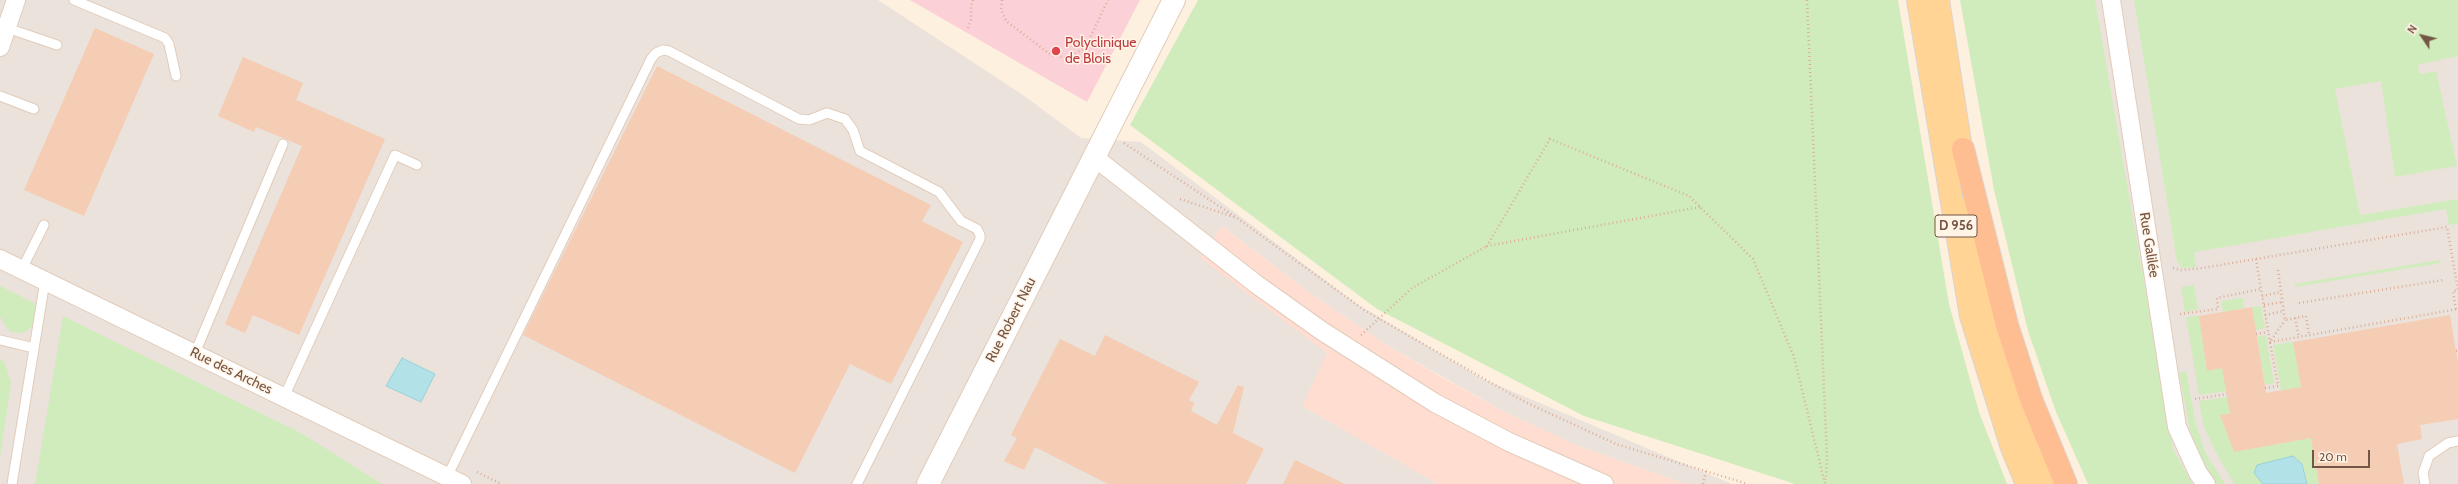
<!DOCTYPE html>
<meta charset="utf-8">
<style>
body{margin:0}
#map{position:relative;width:2458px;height:484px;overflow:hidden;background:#fef0de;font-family:Cabin,sans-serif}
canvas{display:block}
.north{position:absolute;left:2402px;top:16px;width:40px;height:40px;-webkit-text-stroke:3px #fff4e6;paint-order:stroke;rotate:305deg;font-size:11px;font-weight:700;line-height:16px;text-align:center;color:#755545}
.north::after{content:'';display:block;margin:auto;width:14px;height:18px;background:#755545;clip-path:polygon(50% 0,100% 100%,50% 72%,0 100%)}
.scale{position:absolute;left:2312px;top:450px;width:58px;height:18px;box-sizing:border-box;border:2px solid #755545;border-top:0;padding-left:5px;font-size:12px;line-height:14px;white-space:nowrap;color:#755545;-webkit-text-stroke:3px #fff4e6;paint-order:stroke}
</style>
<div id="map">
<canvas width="2458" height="484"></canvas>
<div class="north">N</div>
<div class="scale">20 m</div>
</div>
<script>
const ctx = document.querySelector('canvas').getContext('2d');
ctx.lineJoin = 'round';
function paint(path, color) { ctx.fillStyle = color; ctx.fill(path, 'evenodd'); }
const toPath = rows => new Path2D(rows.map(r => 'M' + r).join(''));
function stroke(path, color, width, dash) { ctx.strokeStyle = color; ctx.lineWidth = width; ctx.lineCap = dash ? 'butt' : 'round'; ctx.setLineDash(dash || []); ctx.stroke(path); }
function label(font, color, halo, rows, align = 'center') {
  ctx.font = font + ' Cabin,sans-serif'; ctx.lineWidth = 3; ctx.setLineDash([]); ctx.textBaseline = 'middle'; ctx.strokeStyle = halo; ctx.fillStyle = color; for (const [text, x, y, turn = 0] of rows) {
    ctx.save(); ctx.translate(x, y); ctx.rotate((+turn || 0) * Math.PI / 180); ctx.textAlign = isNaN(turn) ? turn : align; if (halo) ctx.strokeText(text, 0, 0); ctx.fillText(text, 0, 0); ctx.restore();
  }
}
const commercial = toPath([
 [1222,226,1310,293,1393,349,1443,378,1503,411,1576,445,1686,484,1438,484,1428,479,1302,406,1199,257]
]);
const industrial = toPath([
 [0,0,878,0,1023,95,1081,138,1141,142,1357,304,1483,379,1732,484,1686,484,1576,445,1503,411,1393,349,1310,293,1222,226,1200,258,1327,353,1302,406,1438,484,0,484],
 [2009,0,2458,0,2458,484,2122,484]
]);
const medical = toPath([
 [910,0,1140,0,1087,102]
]);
const green = toPath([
 [1198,0,1898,0,1949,304,1979,412,2007,484,1795,484,1584,416,1377,309,1130,125],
 [1960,0,2095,0,2173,449,2192,484,2088,484,2056,412,2028,331,1994,190],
 [2134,0,2458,0,2458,56,2417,65,2420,74,2436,71,2457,166,2395,177,2381,81,2335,89,2360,215,2458,199,2458,224,2449,225,2446,209,2194,252,2196,267,2182,268,2177,262],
 [2440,260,2441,263,2295,287,2295,284],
 [2194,285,2198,309,2185,312,2181,287],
 [0,286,36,304,33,325,24,333,10,332,0,317],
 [2243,298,2244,308,2223,312,2221,301],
 [2261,306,2265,328,2256,330,2252,307],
 [63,316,301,433,382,484,35,484],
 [2199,316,2207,370,2222,368,2227,391,2199,395,2186,317],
 [2266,335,2274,383,2265,385,2257,337],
 [2293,342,2301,387,2281,391,2273,345],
 [0,358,5,363,11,383,0,458],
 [2186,371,2196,425,2206,454,2225,484,2217,484,2199,455,2190,430,2179,373],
 [2228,397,2230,414,2220,415,2234,452,2311,438,2319,484,2307,484,2302,464,2254,473,2263,484,2234,484,2213,447,2204,427,2199,401]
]);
const water = toPath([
 [402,358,435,374,421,402,386,386,402,358],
 [2293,456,2302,464,2307,484,2263,484,2254,473,2257,465,2293,456]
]);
const building = toPath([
 [95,28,154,54,84,216,24,190],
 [243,57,303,83,296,100,385,139,299,335,253,315,245,333,225,324,302,146,256,127,254,132,218,116],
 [657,66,931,205,922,221,963,242,891,384,850,364,795,473,523,335],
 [2252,307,2266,393,2301,387,2293,342,2450,315,2458,364,2458,419,2420,425,2422,439,2397,444,2404,484,2319,484,2311,438,2234,452,2220,415,2230,414,2222,368,2207,371,2199,316],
 [1105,335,1199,382,1189,400,1194,403,1191,411,1217,425,1238,385,1244,387,1233,433,1264,449,1246,484,1108,484,1035,447,1024,470,1004,461,1017,438,1011,435,1060,339,1095,356],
 [1295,460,1345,484,1283,484]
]);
const path = toPath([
 [1002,0,1001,9,1006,21,1051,55,1067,58,1085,48,1108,0],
 [1807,0,1827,458,1826,480],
 [968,28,971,20,971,6,973,0],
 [1124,143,1237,218,1364,310,1523,401,1616,444,1748,484],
 [1180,199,1234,217],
 [1700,207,1487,246,1550,139,1689,196,1700,207,1753,259,1794,357,1825,484],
 [2256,259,2261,289],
 [2173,268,2181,270,2202,268,2447,227,2458,290,2453,291,2456,310],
 [2278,270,2285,320,2306,316,2309,335],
 [2262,296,2281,292],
 [2299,303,2443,280],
 [2264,305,2283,302],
 [2180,314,2218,309,2217,298,2261,289,2270,342,2458,309],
 [2265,315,2284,311],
 [2295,318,2299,337],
 [2256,334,2268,332],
 [1361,335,1412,288,1487,246],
 [2456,351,2458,351],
 [2265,388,2278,386,2270,342,2285,320],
 [2195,399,2227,394],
 [477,472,501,484],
 [1703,484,1706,471]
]);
const service = toPath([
 [74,0,165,38,169,44,176,76],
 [7,28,57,45],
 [0,96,34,109],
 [22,269,44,225],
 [0,340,34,348],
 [195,353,283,144],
 [284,397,395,155,417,165],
 [447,477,651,59,656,53,663,50,669,51,799,119,809,120,827,113,845,119,853,130,860,151,939,192,961,221,977,229,980,235,980,239,857,484],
 [12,484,45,281],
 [2425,484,2423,473,2429,456,2448,443,2458,441]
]);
const minor = toPath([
 [2111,0,2177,427,2198,473,2206,484],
 [0,47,16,0],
 [1094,157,1256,284,1322,331,1435,403,1509,442,1604,484],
 [0,259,462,484]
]);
const tertiary = toPath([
 [928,484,1174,0]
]);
const primary = toPath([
 [1918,0,1971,316,2012,448,2027,484],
 [1938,0,1964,168],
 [1969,208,1984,291,2001,356,2021,423,2044,484]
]);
const trunk = toPath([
 [1963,149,2007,325,2031,399,2066,484]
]);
const markers = [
 [1056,51,5,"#e0444e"]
];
const shields = [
 [1956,226,42]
];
const shieldNames = [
 ["D 956",1956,226]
];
const healthNames = [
 ["Polyclinique",1065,43],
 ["de Blois",1065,59]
];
const streetNames = [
 ["Rue Galilée",2149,245,81],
 ["Rue Robert Nau",1011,320,-63],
 ["Rue des Arches",231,371,26]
];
paint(commercial, '#ffddd1');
paint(industrial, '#ebe2db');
paint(medical, '#fcd0d7');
paint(green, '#d1ecbc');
paint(water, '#b2e2e8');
stroke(water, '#97d2da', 1);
paint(building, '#f5ccb4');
stroke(service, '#e2ccba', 11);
stroke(minor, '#e2ccba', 20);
stroke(tertiary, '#e2ccba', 24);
stroke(primary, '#dbd3cf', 24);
stroke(trunk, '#dbd3cf', 24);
stroke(path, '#d9af98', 2.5, [1, 3]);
stroke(service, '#fff', 9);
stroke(minor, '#fff', 18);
stroke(tertiary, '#fff', 22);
stroke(primary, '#ffd494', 22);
stroke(trunk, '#febe92', 22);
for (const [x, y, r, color] of markers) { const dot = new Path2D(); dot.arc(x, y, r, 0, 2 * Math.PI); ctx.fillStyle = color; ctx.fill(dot); stroke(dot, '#fff4e6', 1.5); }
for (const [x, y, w] of shields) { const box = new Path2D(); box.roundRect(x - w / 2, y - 11, w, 22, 3); ctx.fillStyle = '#fff4e6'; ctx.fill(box); stroke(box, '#755545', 1); }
label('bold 13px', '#755545', null, shieldNames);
label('14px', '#be3a42', '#fff4e6', healthNames, 'left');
label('14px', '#755545', '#fff4e6', streetNames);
</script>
